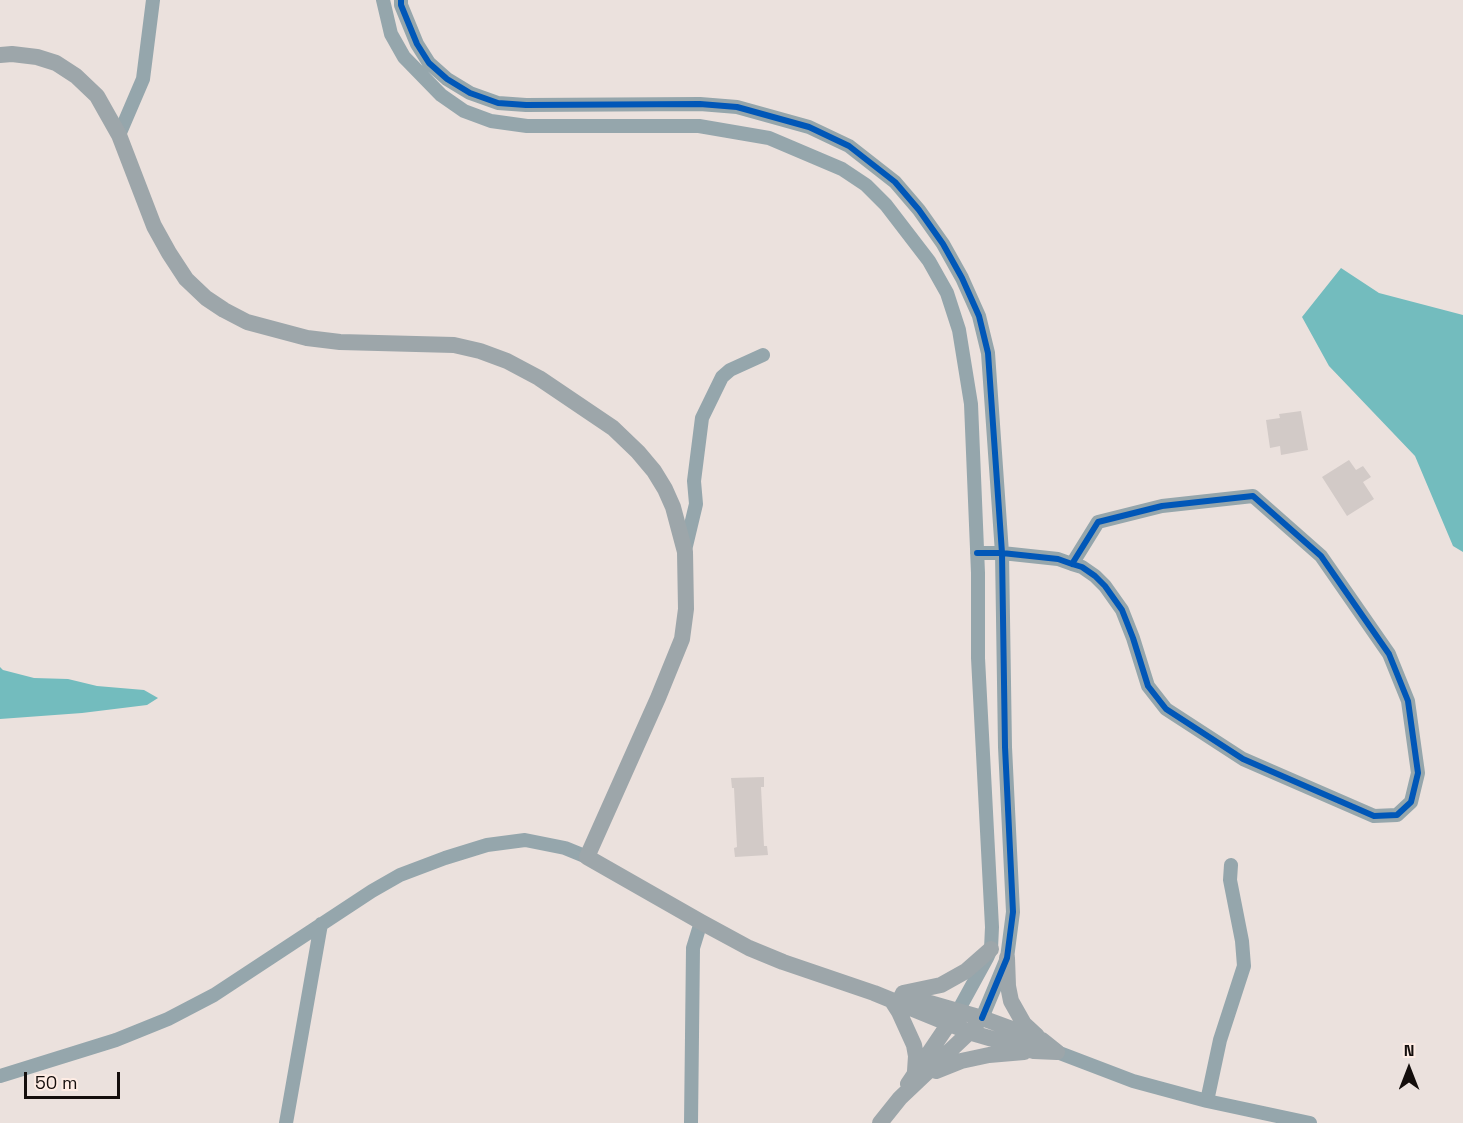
<!DOCTYPE html>
<style>
body{margin:0}
#map{position:relative;width:1463px;height:1123px;overflow:hidden;background:#ebe1dd;font-family:"Space Grotesk",sans-serif}
canvas{display:block}
.north{position:absolute;left:1379px;top:1039px;width:60px;height:60px;-webkit-text-stroke:4px #feece4;paint-order:stroke;rotate:0deg;font-size:16px;font-weight:700;line-height:24px;text-align:center;color:#140e0c}
.north::after{content:'';display:block;margin:auto;width:21px;height:27px;background:#140e0c;clip-path:polygon(50% 0,100% 100%,50% 72%,0 100%)}
.scale{position:absolute;left:24px;top:1072px;width:96px;height:27px;box-sizing:border-box;border:3px solid #140e0c;border-top:0;padding-left:8px;font-size:18px;line-height:21px;white-space:nowrap;color:#140e0c;-webkit-text-stroke:4px #feece4;paint-order:stroke}
</style>
<div id="map">
<canvas width="1463" height="1123"></canvas>
<div class="north">N</div>
<div class="scale">50 m</div>
</div>
<script>
const ctx = document.querySelector('canvas').getContext('2d');
ctx.lineJoin = 'round';
function paint(path, color) { ctx.fillStyle = color; ctx.fill(path, 'evenodd'); }
const toPath = rows => new Path2D(rows.map(r => 'M' + r).join(''));
function stroke(path, color, width, dash) { ctx.strokeStyle = color; ctx.lineWidth = width; ctx.lineCap = dash ? 'butt' : 'round'; ctx.setLineDash(dash || []); ctx.stroke(path); }
const water = toPath([
 [1341,268,1379,293,1463,315,1463,552,1453,546,1415,456,1329,366,1302,317],
 [0,667,3,670,34,678,68,679,97,686,144,690,158,698,147,705,82,713,0,719]
]);
const building = toPath([
 [1301,411,1308,450,1281,455,1280,446,1270,448,1266,420,1280,418,1279,414],
 [1349,460,1356,470,1363,466,1371,477,1363,482,1374,499,1347,516,1322,477],
 [764,777,764,787,761,787,764,846,767,846,768,855,735,857,734,848,737,847,734,788,732,788,731,778]
]);
const minor = toPath([
 [383,0,391,34,404,57,441,95,464,111,491,121,527,126,699,126,769,138,842,169,866,185,886,205,929,261,947,293,959,330,971,404,978,573,978,658,992,927,991,949,987,958,958,1011],
 [401,0,401,5,417,44,429,63,447,79,470,93,498,103,526,105,700,104,737,107,809,127,849,146,895,182,919,210,943,244,962,278,979,316,988,353,1002,553,1005,747,1013,912,1007,958,982,1018],
 [119,135,143,79,153,0],
 [685,550,696,504,694,481,702,418,722,377,730,370,763,355],
 [977,553,1002,553,1058,559,1072,564,1082,567,1095,576,1105,586,1122,610,1133,638,1148,686,1166,709,1243,759,1374,816,1397,815,1411,802,1418,773,1408,701,1389,654,1321,556,1253,496,1162,506,1098,522,1072,564],
 [1057,1052,1133,1081,1207,1101,1310,1123],
 [0,1076,116,1040,168,1019,214,995,372,891,400,875,445,858,487,845,525,840,565,848,587,857],
 [1207,1101,1220,1040,1244,966,1242,941,1230,880,1231,865],
 [286,1123,321,924],
 [691,1123,693,948,701,922]
]);
const major = toPath([
 [0,55,12,54,37,57,56,63,76,76,97,96,119,135,154,226,169,253,186,279,206,298,224,310,247,322,307,338,340,342,454,345,480,351,507,361,539,378,613,428,638,452,654,471,665,489,673,507,685,552,686,609,682,639,658,698,587,857,701,922,749,948,783,962,874,993,972,1033,1034,1051,1057,1052],
 [1007,958,1008,986,1011,1001,1024,1024,1037,1036],
 [903,993,941,985,966,971,991,949],
 [902,995,982,1018,1042,1040,1057,1052],
 [892,1001,899,1012,914,1045,916,1056,915,1071],
 [936,1071,961,1061,989,1055,1024,1052],
 [908,1084,954,1016],
 [880,1123,900,1098,976,1026]
]);
const cycleway = toPath([
 [401,0,401,5,417,44,429,63,447,79,470,93,498,103,526,105,700,104,737,107,809,127,849,146,895,182,919,210,943,244,962,278,979,316,988,353,1002,553,1005,747,1013,912,1007,958,982,1018],
 [977,553,1002,553,1058,559,1072,564,1082,567,1095,576,1105,586,1122,610,1133,638,1148,686,1166,709,1243,759,1374,816,1397,815,1411,802,1418,773,1408,701,1389,654,1321,556,1253,496,1162,506,1098,522,1072,564]
]);
paint(water, '#73bcbe');
paint(building, '#d2cac7');
stroke(minor, '#95a6ac', 14);
stroke(major, '#9da6aa', 16);
stroke(cycleway, '#0057b8', 6);
</script>
